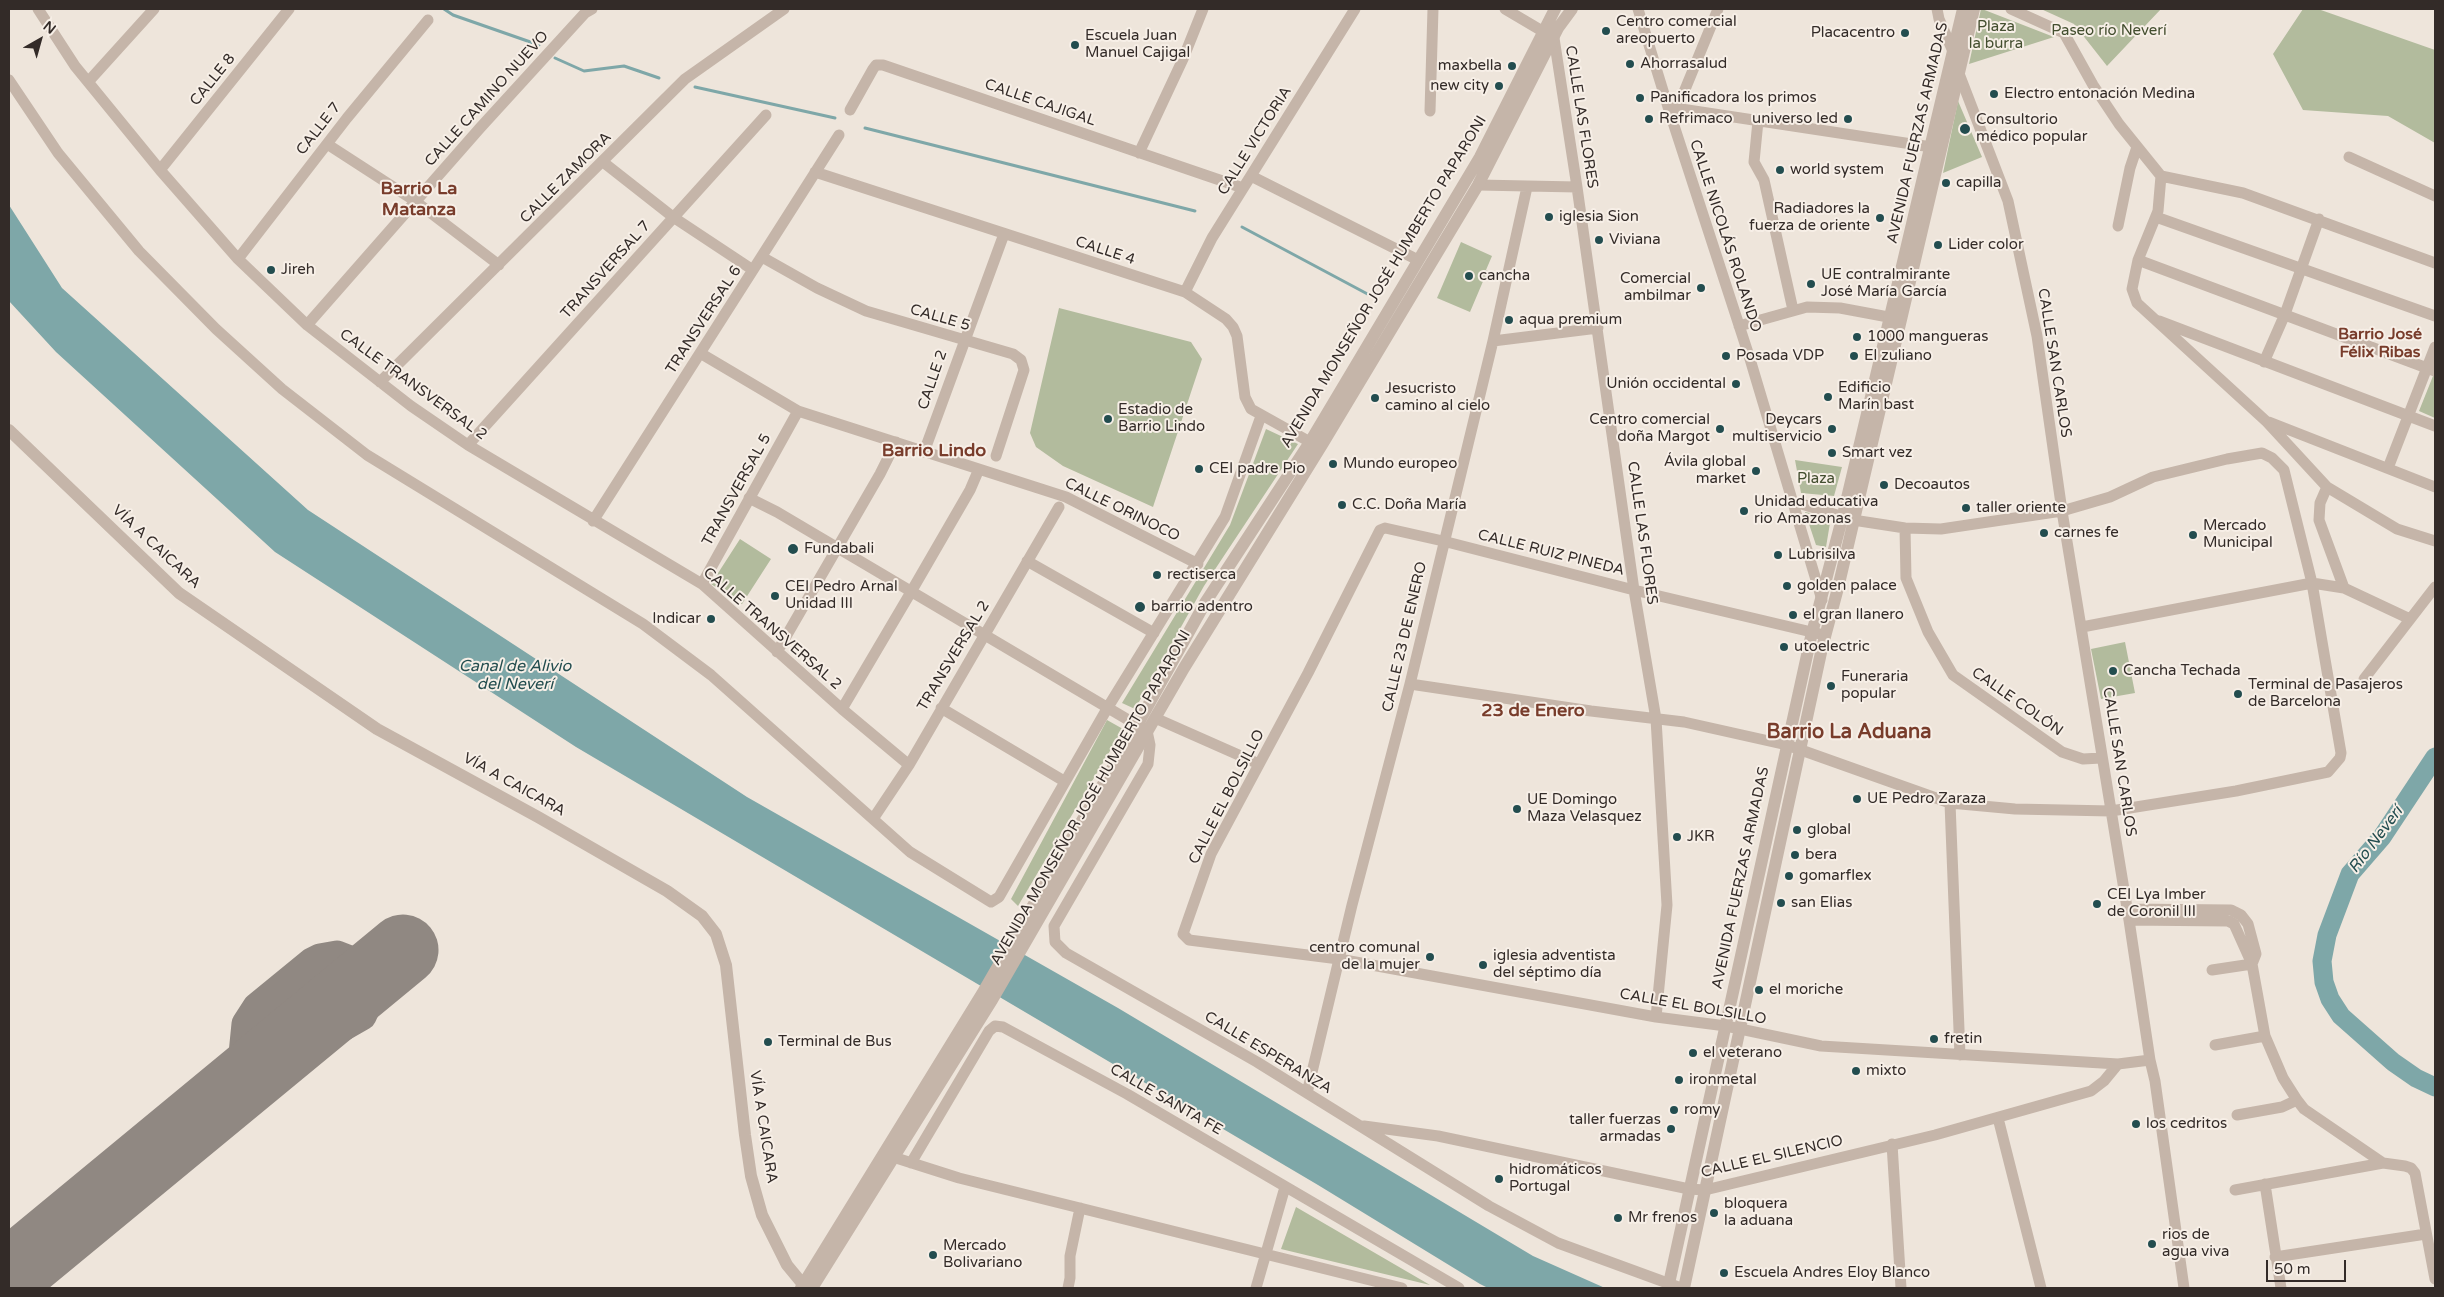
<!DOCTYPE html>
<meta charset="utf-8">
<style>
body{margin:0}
#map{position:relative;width:2444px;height:1297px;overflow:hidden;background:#eee5db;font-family:"Varela Round",sans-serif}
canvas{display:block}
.frame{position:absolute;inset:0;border:10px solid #332b28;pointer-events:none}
.north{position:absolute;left:15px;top:15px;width:50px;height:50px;-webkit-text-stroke:4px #f7efe7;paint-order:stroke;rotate:38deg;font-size:14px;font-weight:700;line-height:20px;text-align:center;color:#332b28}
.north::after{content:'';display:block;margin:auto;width:18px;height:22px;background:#332b28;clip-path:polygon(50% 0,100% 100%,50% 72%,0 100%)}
.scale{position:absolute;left:2266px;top:1260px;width:80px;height:22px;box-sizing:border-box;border:2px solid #332b28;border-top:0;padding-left:6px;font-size:15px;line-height:18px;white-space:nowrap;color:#332b28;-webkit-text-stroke:4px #f7efe7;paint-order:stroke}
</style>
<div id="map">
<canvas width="2444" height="1297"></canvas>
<div class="frame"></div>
<div class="north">N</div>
<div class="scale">50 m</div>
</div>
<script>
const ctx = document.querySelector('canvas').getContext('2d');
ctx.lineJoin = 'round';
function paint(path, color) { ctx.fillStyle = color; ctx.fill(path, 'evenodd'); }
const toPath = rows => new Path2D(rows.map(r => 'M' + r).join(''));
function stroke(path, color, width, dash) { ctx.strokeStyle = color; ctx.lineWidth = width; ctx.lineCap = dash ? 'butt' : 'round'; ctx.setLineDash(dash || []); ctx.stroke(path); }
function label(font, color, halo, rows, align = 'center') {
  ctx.font = font + ' "Varela Round",sans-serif'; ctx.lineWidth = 4; ctx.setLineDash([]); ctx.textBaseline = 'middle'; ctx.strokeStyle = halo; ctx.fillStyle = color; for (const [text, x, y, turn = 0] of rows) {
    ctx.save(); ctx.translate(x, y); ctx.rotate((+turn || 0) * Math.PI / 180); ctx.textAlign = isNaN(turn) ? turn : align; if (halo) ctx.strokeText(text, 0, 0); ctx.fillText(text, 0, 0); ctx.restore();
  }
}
const green = toPath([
 [1981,9,1982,9,2054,37,1969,64],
 [2041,9,2161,9,2107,66,2074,24],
 [2303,9,2318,9,2435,50,2435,143,2388,116,2303,110,2273,54],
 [1958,101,1982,157,1943,173],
 [1461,242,1492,256,1486,270,1493,274,1490,281,1484,279,1470,312,1437,298],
 [1059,308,1191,342,1202,359,1153,507,1063,466,1036,447,1030,433],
 [2433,376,2435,376,2435,418,2419,411],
 [1266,429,1298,444,1204,586,1135,709,1122,703,1230,525],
 [1795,460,1842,467,1834,496,1801,493],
 [1805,512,1831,517,1826,547,1816,545],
 [740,539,771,559,742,604,711,584],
 [2125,642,2135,693,2101,699,2091,649],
 [1107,720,1123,729,1018,906,1011,899],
 [1296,1207,1430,1285,1281,1249]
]);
const water = toPath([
 [9,205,62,288,308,510,747,797,1118,1008,1533,1256,1605,1288,1488,1288,1480,1284,1318,1185,576,747,275,552,56,352,9,301]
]);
const stream = toPath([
 [444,9,453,15,539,45],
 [555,58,584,71,624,66,659,78],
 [695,87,835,118],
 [865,128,1195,211],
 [1242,227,1375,298]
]);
const river = toPath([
 [2435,757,2382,837,2350,874,2327,935,2322,961,2324,982,2330,999,2341,1016,2393,1062,2416,1078,2435,1087]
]);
const taxiway = toPath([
 [209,1110,224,1096,238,1074,243,1054,246,1024,257,1007,312,962,320,958,337,955,355,962,365,973,370,989,369,1001,362,1016,341,1028,304,1032]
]);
const runway = toPath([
 [9,1275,403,950]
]);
const minor = toPath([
 [38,9,75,66,160,170,238,259,307,325,411,406,468,445,702,584,842,709,909,765],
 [1505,9,1554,38,1577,187,1634,590,1656,719,1667,905,1656,1017],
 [1638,9,1668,107,1750,359,1822,600],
 [1937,9,1939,19,1955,56],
 [2011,9,2064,33,2093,85,2119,124,2161,176,2158,211,2138,260,2132,289,2137,303,2267,422,2327,487,2397,529,2435,541],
 [1958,71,2008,201,2037,336,2062,511,2129,920,2150,1060,2155,1081,2184,1288],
 [9,80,58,153,139,251,216,329,282,389,367,455,643,624,711,675,910,852,991,902,999,897,1108,707,1225,517,1261,416],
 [88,82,154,9],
 [1668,107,1938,148],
 [1677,109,1718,9],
 [850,110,873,69,876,65,883,65,1243,188],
 [1430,111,1433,9],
 [1758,121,1754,162,1764,180,1793,310],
 [327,144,415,201,499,265],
 [1139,153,1183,59,1203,9],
 [2349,157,2435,196],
 [603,162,673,217,753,270],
 [160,170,289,9],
 [815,172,1185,292,1226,319,1233,327,1237,336,1245,397,1251,409,1310,442],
 [1251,176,1418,260],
 [2161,176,2243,193,2435,263],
 [1478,185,1577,187],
 [2156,217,2435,316],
 [2118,226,2130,168,2137,147],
 [762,257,817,288,866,311,1013,354,1021,360,1024,370,996,456],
 [238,259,347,118,428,20],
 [2138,260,2435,371],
 [1185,292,1212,238,1355,9],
 [2159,321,2435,426],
 [307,325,480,128,585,13,592,9],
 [1739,326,1807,307,1840,308,1899,319],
 [1493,341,1598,328],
 [700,353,798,411,1066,497,1198,564],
 [2264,362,2285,314,2319,219],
 [380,382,685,79,784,9],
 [2269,422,2435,487],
 [468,445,766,115],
 [924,452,1004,234],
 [2388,468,2435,347],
 [2327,487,2320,503,2319,520,2344,588],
 [749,498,777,512,1147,731,1150,745,1148,764,1054,926,1055,942,1066,953,1257,1062,1489,1206,1558,1243,1681,1288],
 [593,521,839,135],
 [1905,528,1906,578,1928,632,1953,675,2062,752,2083,759,2101,758],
 [1027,561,1154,633],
 [702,584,798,411],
 [2082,627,2312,583,2344,588,2410,619],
 [1820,634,1634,590,1443,541,1385,528,1380,530,1308,673,1211,854,1183,934,1189,940,1339,959,1656,1017,1726,1026,1821,1046,2118,1064,2150,1060],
 [777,652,880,474,896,442],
 [2364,679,2435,587],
 [1410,684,1591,711,1684,722,1787,745,1950,803,2015,809,2111,811,2236,791,2328,772,2340,758,2341,753,2312,583,2284,470,2272,458,2262,453,2227,459,2153,477,2110,497,2062,511,1941,529,1905,528,1853,520,1792,501],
 [941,708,1064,781],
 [842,709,911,592,970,490,979,469],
 [1155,718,1259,764],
 [1950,803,1960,1055],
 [873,819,909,765,1059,507],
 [2127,909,2231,910,2241,915,2248,924,2256,954,2252,964],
 [2129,920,2228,921,2234,924,2252,964,2265,1036,2283,1078,2297,1100,2304,1109,2383,1163,2405,1166,2411,1168,2415,1173,2435,1279],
 [2212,970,2252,964],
 [2215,1045,2265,1036],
 [1307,1093,1352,905,1410,684,1493,341,1527,187],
 [2237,1115,2282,1107,2297,1100],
 [1998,1118,2041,1288],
 [1364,1126,1438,1136,1689,1189,1705,1190,1935,1135,2091,1091,2104,1081,2118,1064],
 [1892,1144,1901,1288],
 [893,1157,959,1178,1402,1288],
 [911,1163,989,1031,995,1026,1003,1027,1127,1094,1459,1288],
 [2265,1184,2281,1288],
 [2235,1190,2383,1163],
 [2275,1257,2426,1234],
 [1068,1288,1070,1278,1070,1256,1080,1208],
 [1256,1288,1285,1187]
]);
const tertiary = toPath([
 [9,430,179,593,377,729,538,817,667,891,702,916,716,934,726,965,745,1135,751,1176,762,1215,787,1265,806,1288],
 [801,1288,982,994,1135,729,1205,603,1310,442,1480,157,1555,9],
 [812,1288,992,1000,1184,668,1323,443,1478,185,1558,28,1572,9],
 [1668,1288,1811,637,1843,515,1963,9],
 [1684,1288,1822,648,1838,588,1974,9]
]);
const markers = [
 [1606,31,5,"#234d4f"],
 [1905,33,5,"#234d4f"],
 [1075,45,5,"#234d4f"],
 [1630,64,5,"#234d4f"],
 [1512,66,5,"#234d4f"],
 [1499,86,5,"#234d4f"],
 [1994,94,5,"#234d4f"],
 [1640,98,5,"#234d4f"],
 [1649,119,5,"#234d4f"],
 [1848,119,5,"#234d4f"],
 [1965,129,6,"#234d4f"],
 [1780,170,5,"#234d4f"],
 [1946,183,5,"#234d4f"],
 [1549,217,5,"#234d4f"],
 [1880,218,5,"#234d4f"],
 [1599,240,5,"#234d4f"],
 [1938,245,5,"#234d4f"],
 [271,270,5,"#234d4f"],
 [1469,276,5,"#234d4f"],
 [1811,284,5,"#234d4f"],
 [1701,288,5,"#234d4f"],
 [1509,320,5,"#234d4f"],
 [1857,337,5,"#234d4f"],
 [1726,356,5,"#234d4f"],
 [1854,356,5,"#234d4f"],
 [1736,384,5,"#234d4f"],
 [1828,397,5,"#234d4f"],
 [1375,398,5,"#234d4f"],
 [1108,419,5,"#234d4f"],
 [1720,429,5,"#234d4f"],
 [1832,429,5,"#234d4f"],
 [1832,453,5,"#234d4f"],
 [1333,464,5,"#234d4f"],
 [1199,469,5,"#234d4f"],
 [1756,471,5,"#234d4f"],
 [1884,485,5,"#234d4f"],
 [1342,505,5,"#234d4f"],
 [1966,508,5,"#234d4f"],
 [1744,511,5,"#234d4f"],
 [2044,533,5,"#234d4f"],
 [2193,535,5,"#234d4f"],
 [793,549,6,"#234d4f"],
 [1778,555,5,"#234d4f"],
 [1157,575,5,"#234d4f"],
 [1787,586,5,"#234d4f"],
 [775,596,5,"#234d4f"],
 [1140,607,6,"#234d4f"],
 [1793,615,5,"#234d4f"],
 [711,619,5,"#234d4f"],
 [1784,647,5,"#234d4f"],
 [2113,671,5,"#234d4f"],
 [1831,686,5,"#234d4f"],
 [2238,694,5,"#234d4f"],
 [1857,799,5,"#234d4f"],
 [1517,809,5,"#234d4f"],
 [1797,830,5,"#234d4f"],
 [1677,837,5,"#234d4f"],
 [1795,855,5,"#234d4f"],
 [1789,876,5,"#234d4f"],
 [1781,903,5,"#234d4f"],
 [2097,904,5,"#234d4f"],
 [1430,957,5,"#234d4f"],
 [1483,965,5,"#234d4f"],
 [1759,990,5,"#234d4f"],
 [1934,1039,5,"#234d4f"],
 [768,1042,5,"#234d4f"],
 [1693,1053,5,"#234d4f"],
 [1856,1071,5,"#234d4f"],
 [1679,1080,5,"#234d4f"],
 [1674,1110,5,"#234d4f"],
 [2136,1124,5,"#234d4f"],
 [1671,1129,5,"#234d4f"],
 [1499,1179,5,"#234d4f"],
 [1714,1213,5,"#234d4f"],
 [1618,1218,5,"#234d4f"],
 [2152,1244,5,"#234d4f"],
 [933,1255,5,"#234d4f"],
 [1724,1273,5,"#234d4f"]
];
const poiNames = [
 ["Centro comercial",1616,22],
 ["areopuerto",1616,39],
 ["Placacentro",1895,33,"right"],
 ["Escuela Juan",1085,36],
 ["Manuel Cajigal",1085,53],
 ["Ahorrasalud",1640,64],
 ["maxbella",1502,66,"right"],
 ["new city",1489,86,"right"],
 ["Electro entonación Medina",2004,94],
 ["Panificadora los primos",1650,98],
 ["Refrimaco",1659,119],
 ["universo led",1838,119,"right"],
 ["Consultorio",1976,120],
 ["médico popular",1976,137],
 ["world system",1790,170],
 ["capilla",1956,183],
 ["Radiadores la",1870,209,"right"],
 ["fuerza de oriente",1870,226,"right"],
 ["iglesia Sion",1559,217],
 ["Viviana",1609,240],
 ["Lider color",1948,245],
 ["Jireh",281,270],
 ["UE contralmirante",1821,275],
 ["José María García",1821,292],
 ["cancha",1479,276],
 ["Comercial",1691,279,"right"],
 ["ambilmar",1691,296,"right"],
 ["aqua premium",1519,320],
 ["1000 mangueras",1867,337],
 ["Posada VDP",1736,356],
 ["El zuliano",1864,356],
 ["Unión occidental",1726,384,"right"],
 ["Edificio",1838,388],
 ["Marín bast",1838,405],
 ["Jesucristo",1385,389],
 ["camino al cielo",1385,406],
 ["Estadio de",1118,410],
 ["Barrio Lindo",1118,427],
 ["Centro comercial",1710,420,"right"],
 ["doña Margot",1710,437,"right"],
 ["Deycars",1822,420,"right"],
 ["multiservicio",1822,437,"right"],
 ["Smart vez",1842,453],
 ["Ávila global",1746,462,"right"],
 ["market",1746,479,"right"],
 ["Mundo europeo",1343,464],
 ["CEI padre Pio",1209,469],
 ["Decoautos",1894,485],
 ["Unidad educativa",1754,502],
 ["rio Amazonas",1754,519],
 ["C.C. Doña María",1352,505],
 ["taller oriente",1976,508],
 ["Mercado",2203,526],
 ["Municipal",2203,543],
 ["carnes fe",2054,533],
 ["Fundabali",804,549],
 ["Lubrisilva",1788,555],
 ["rectiserca",1167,575],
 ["golden palace",1797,586],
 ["CEI Pedro Arnal",785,587],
 ["Unidad III",785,604],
 ["barrio adentro",1151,607],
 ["el gran llanero",1803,615],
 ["Indicar",701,619,"right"],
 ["utoelectric",1794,647],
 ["Cancha Techada",2123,671],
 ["Funeraria",1841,677],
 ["popular",1841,694],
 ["Terminal de Pasajeros",2248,685],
 ["de Barcelona",2248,702],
 ["UE Pedro Zaraza",1867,799],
 ["UE Domingo",1527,800],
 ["Maza Velasquez",1527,817],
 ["global",1807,830],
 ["JKR",1687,837],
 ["bera",1805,855],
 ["gomarflex",1799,876],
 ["CEI Lya Imber",2107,895],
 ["de Coronil III",2107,912],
 ["san Elias",1791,903],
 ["centro comunal",1420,948,"right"],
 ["de la mujer",1420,965,"right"],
 ["iglesia adventista",1493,956],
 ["del séptimo día",1493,973],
 ["el moriche",1769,990],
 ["fretin",1944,1039],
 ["Terminal de Bus",778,1042],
 ["el veterano",1703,1053],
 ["mixto",1866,1071],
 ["ironmetal",1689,1080],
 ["romy",1684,1110],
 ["taller fuerzas",1661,1120,"right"],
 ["armadas",1661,1137,"right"],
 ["los cedritos",2146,1124],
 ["hidromáticos",1509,1170],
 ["Portugal",1509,1187],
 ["bloquera",1724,1204],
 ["la aduana",1724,1221],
 ["Mr frenos",1628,1218],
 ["rios de",2162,1235],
 ["agua viva",2162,1252],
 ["Mercado",943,1246],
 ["Bolivariano",943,1263],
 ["Escuela Andres Eloy Blanco",1734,1273]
];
const parkNames = [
 ["Plaza",1996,27],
 ["la burra",1996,44],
 ["Paseo río Neverí",2109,31],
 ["Plaza",1816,479]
];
const streetNames = [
 ["CALLE 8",213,80,-51],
 ["CALLE CAMINO NUEVO",487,99,-48],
 ["CALLE CAJIGAL",1040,103,19],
 ["CALLE LAS FLORES",1581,117,81],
 ["CALLE 7",319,129,-52],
 ["AVENIDA FUERZAS ARMADAS",1918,133,-77],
 ["CALLE VICTORIA",1255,141,-58],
 ["CALLE ZAMORA",566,178,-45],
 ["CALLE NICOLÁS ROLANDO",1725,236,72],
 ["CALLE 4",1105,251,18],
 ["TRANSVERSAL 7",606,270,-48],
 ["AVENIDA MONSEÑOR JOSÉ HUMBERTO PAPARONI",1384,282,-59],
 ["CALLE 5",940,318,16],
 ["TRANSVERSAL 6",704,320,-57],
 ["CALLE SAN CARLOS",2054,363,81],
 ["CALLE 2",933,380,-71],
 ["CALLE TRANSVERSAL 2",413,385,36],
 ["TRANSVERSAL 5",737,490,-61],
 ["CALLE ORINOCO",1122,510,26],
 ["CALLE LAS FLORES",1642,533,82],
 ["VÍA A CAICARA",156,547,43],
 ["CALLE RUIZ PINEDA",1551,553,14],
 ["CALLE TRANSVERSAL 2",772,629,41],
 ["CALLE 23 DE ENERO",1405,637,-77],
 ["TRANSVERSAL 2",954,656,-59],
 ["CALLE COLÓN",2017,702,35],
 ["CALLE SAN CARLOS",2119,762,81],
 ["VÍA A CAICARA",514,785,29],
 ["CALLE EL BOLSILLO",1227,797,-63],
 ["AVENIDA MONSEÑOR JOSÉ HUMBERTO PAPARONI",1091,798,-60],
 ["AVENIDA FUERZAS ARMADAS",1741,878,-78],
 ["CALLE EL BOLSILLO",1693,1007,10],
 ["CALLE ESPERANZA",1268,1053,31],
 ["CALLE SANTA FE",1166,1100,30],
 ["VÍA A CAICARA",763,1127,81],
 ["CALLE EL SILENCIO",1772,1157,-13]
];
const neighbourhoodNames = [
 ["Barrio José",2380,335],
 ["Félix Ribas",2380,353]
];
const waterNames = [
 ["Canal de Alivio",515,667],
 ["del Neverí",515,685],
 ["Río Neverí",2376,840,-53]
];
const quarterNames = [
 ["Barrio La",419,189],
 ["Matanza",419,210],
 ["Barrio Lindo",934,451],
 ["23 de Enero",1533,711]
];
const districtNames = [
 ["Barrio La Aduana",1849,733]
];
paint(green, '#b2bb9d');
paint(water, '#7ea7a8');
stroke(stream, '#7ea7a8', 3);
stroke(river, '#7ea7a8', 19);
stroke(taxiway, '#908882', 29);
stroke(runway, '#908882', 71);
stroke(minor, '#c5b5a9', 11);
stroke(tertiary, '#c5b5a9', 12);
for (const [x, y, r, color] of markers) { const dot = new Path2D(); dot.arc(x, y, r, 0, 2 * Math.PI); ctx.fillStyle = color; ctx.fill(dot); stroke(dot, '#f7efe7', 2); }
label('15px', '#332b28', '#f7efe7', poiNames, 'left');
label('15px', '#434e2f', '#f7efe7', parkNames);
label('15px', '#332b28', '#f7efe7', streetNames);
label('bold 16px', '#783c2b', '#f7efe7', neighbourhoodNames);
label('italic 16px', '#234d4f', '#f7efe7', waterNames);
label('bold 18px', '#783c2b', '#f7efe7', quarterNames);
label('bold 20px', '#783c2b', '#f7efe7', districtNames);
</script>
